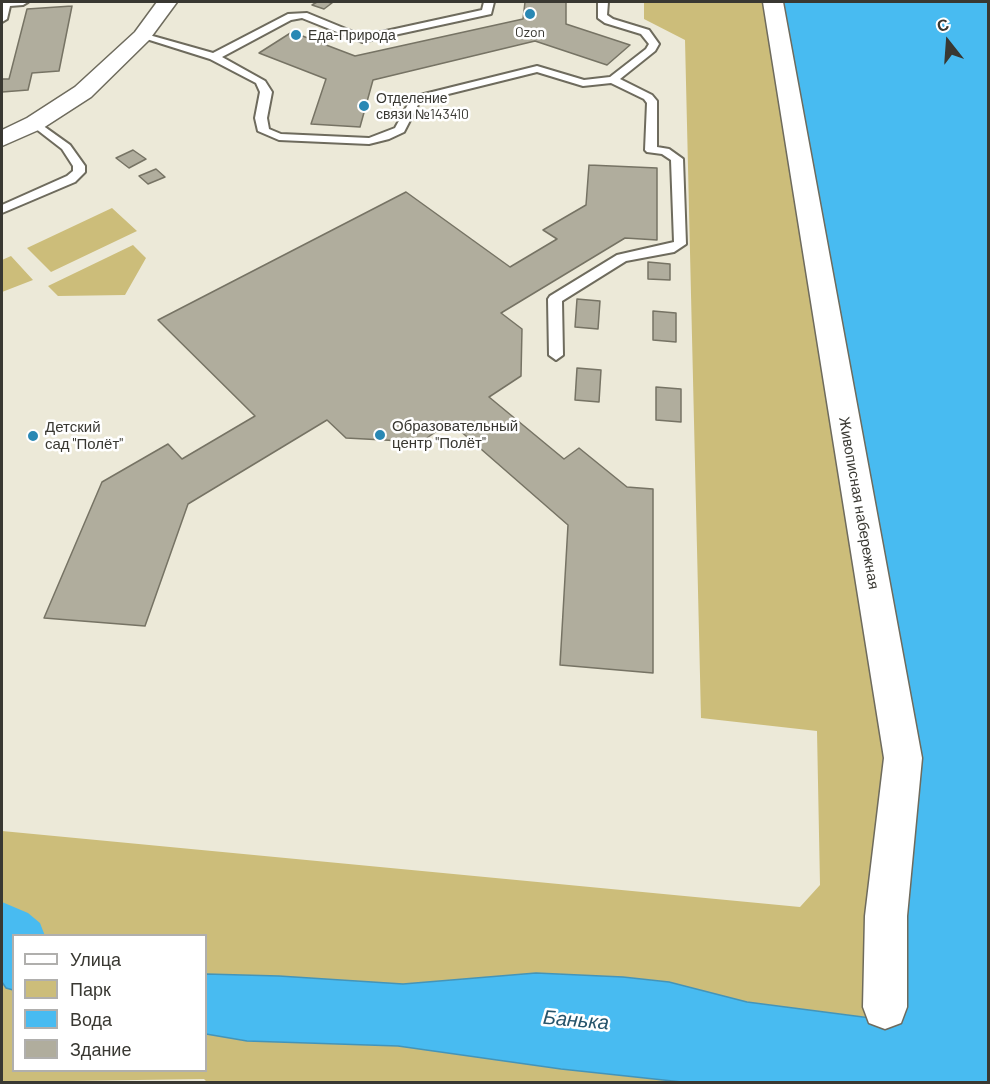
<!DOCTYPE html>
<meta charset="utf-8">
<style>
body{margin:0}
#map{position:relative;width:990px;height:1084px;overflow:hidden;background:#ece9d8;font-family:Barlow,sans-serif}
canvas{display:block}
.frame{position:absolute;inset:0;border:3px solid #393832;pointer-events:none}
.legend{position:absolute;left:12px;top:934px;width:195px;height:138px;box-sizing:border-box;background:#fff;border:2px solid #b0afad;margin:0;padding:8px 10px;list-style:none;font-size:18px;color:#393832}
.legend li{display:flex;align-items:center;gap:12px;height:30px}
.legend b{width:30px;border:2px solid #b0afad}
.north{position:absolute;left:918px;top:12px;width:60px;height:60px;-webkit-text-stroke:4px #fff;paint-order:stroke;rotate:343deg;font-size:16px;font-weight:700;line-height:24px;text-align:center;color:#393832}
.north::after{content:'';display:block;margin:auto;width:21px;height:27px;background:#393832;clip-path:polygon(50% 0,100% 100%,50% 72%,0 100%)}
</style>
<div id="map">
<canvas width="990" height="1084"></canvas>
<div class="frame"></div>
<ul class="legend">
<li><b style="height:8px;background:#fff"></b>Улица</li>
<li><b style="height:16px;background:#ccbd7a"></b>Парк</li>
<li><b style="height:16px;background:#48bbf1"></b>Вода</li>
<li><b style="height:16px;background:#b0ad9d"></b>Здание</li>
</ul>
<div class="north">С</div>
</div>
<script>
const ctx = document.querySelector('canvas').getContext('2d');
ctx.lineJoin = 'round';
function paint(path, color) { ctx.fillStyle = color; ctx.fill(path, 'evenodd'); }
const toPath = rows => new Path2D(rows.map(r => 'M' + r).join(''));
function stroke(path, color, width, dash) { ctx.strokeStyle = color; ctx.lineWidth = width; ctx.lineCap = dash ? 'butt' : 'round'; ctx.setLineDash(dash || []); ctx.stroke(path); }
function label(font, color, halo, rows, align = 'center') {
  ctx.font = font + ' Barlow,sans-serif'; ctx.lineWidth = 5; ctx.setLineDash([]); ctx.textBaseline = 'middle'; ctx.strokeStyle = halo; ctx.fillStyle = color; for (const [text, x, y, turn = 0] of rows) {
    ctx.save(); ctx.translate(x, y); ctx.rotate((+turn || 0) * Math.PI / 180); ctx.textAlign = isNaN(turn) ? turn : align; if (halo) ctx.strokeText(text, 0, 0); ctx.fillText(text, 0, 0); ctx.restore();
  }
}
const green = toPath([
 [644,2,782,2,915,752,895,1021,747,1002,669,982,623,977,536,973,403,984,279,976,206,974,206,936,14,936,13,957,2,965,2,831,800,907,820,885,817,731,701,718,685,40,644,19],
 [112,208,137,231,51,272,27,248],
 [133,245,146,258,125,295,58,296,48,286],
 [11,256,33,280,2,292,2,260],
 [2,982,6,988,13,990,14,1070,206,1070,206,1034,247,1041,398,1046,561,1069,682,1082,207,1082,204,1079,2,1082]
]);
const water = toPath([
 [782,2,988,2,988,1082,682,1082,561,1069,398,1046,247,1041,206,1034,206,974,279,976,403,984,536,973,623,977,669,982,747,1002,894,1021,915,752,782,2],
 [13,957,13,990,6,988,2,982,2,965,13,957]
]);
const river = toPath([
 [2,902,28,913,40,923,45,936,14,936,14,986,2,981,2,902]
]);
const building = toPath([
 [317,2,327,2,332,3,324,9,312,5,317,2],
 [525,2,566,2,566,24,630,45,607,65,535,41,373,80,360,127,311,124,326,79,259,53,292,32,355,56,523,19,525,2],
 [72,6,59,71,32,73,28,90,2,92,2,79,9,79,27,9,72,6],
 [133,150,146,159,129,168,116,158,133,150],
 [589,165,657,168,657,240,625,238,501,313,522,329,521,376,489,397,564,459,579,448,627,487,653,489,653,673,560,665,568,525,450,422,421,442,346,438,327,420,188,504,145,626,44,618,102,482,168,444,182,459,255,416,158,320,406,192,510,267,557,239,543,230,586,205,589,165],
 [156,169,165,177,148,184,139,176,156,169],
 [648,262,670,264,670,280,648,279,648,262],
 [577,299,600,301,598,329,575,327,577,299],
 [653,311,676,313,676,342,653,340,653,311],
 [577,368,601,370,599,402,575,400,577,368],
 [656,387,681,389,681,422,656,420,656,387]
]);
const lane = toPath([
 [2,2,28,2,23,5,10,6,7,19,2,22,2,2],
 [484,2,494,2,491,14,362,42,302,18,291,20,222,57,265,81,272,92,267,118,269,129,281,134,369,138,395,128,412,97,537,66,584,80,610,77,646,49,649,44,641,34,605,23,598,18,598,2,608,2,607,15,613,19,649,30,659,44,655,51,620,79,652,95,657,101,657,147,669,149,683,159,686,244,674,252,626,261,562,301,563,355,556,360,549,355,548,299,550,296,617,255,674,242,671,160,662,154,647,152,645,150,647,103,644,99,611,83,583,86,537,72,420,101,404,132,389,139,369,144,279,140,258,131,255,118,260,92,256,83,210,59,137,36,142,33,213,53,288,14,307,13,363,36,482,10,484,2],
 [35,120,70,145,85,166,85,172,75,182,2,213,2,205,67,176,73,171,73,166,62,149,31,125,29,123,35,120]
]);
const street = toPath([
 [763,2,783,2,922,758,907,916,907,1007,901,1023,885,1029,869,1023,863,1007,865,916,884,758,763,2]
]);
const secondary = toPath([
 [157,2,177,2,149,40,91,97,43,128,2,146,2,130,27,118,75,87,135,32,157,2]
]);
const markers = [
 [530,14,6,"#2988b4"],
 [296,35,6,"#2988b4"],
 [364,106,6,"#2988b4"],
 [380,435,6,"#2988b4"],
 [33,436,6,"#2988b4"]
];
const farPoinames = [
 ["Ozon",530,32,"center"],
 ["Еда-Природа",308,35],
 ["Отделение",376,98],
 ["связи №143410",376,114]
];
const poiNames = [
 ["Образовательный",392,426],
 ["центр \"Полёт\"",392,443],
 ["Детский",45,427],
 ["сад \"Полёт\"",45,444]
];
const streetNames = [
 ["Живописная набережная",859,503,80]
];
const nearWaternames = [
 ["Банька",576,1020,5]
];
paint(green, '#ccbd7a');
paint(water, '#48bbf1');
stroke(water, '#4494b8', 1.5);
paint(river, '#48bbf1');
paint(building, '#b0ad9d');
stroke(building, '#767364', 1.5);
stroke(lane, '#6e6b5d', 4);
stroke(street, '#6e6b5d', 3);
stroke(secondary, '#6e6b5d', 3);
paint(lane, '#fff');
paint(street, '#fff');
paint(secondary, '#fff');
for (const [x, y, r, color] of markers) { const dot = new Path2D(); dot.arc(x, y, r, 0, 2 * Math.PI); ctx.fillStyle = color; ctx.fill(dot); stroke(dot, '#fff', 2); }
label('14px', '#393832', '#fff', farPoinames, 'left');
label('15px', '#393832', '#fff', poiNames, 'left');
label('15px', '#393832', '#fff', streetNames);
label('italic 20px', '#26546b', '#fff', nearWaternames);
</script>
